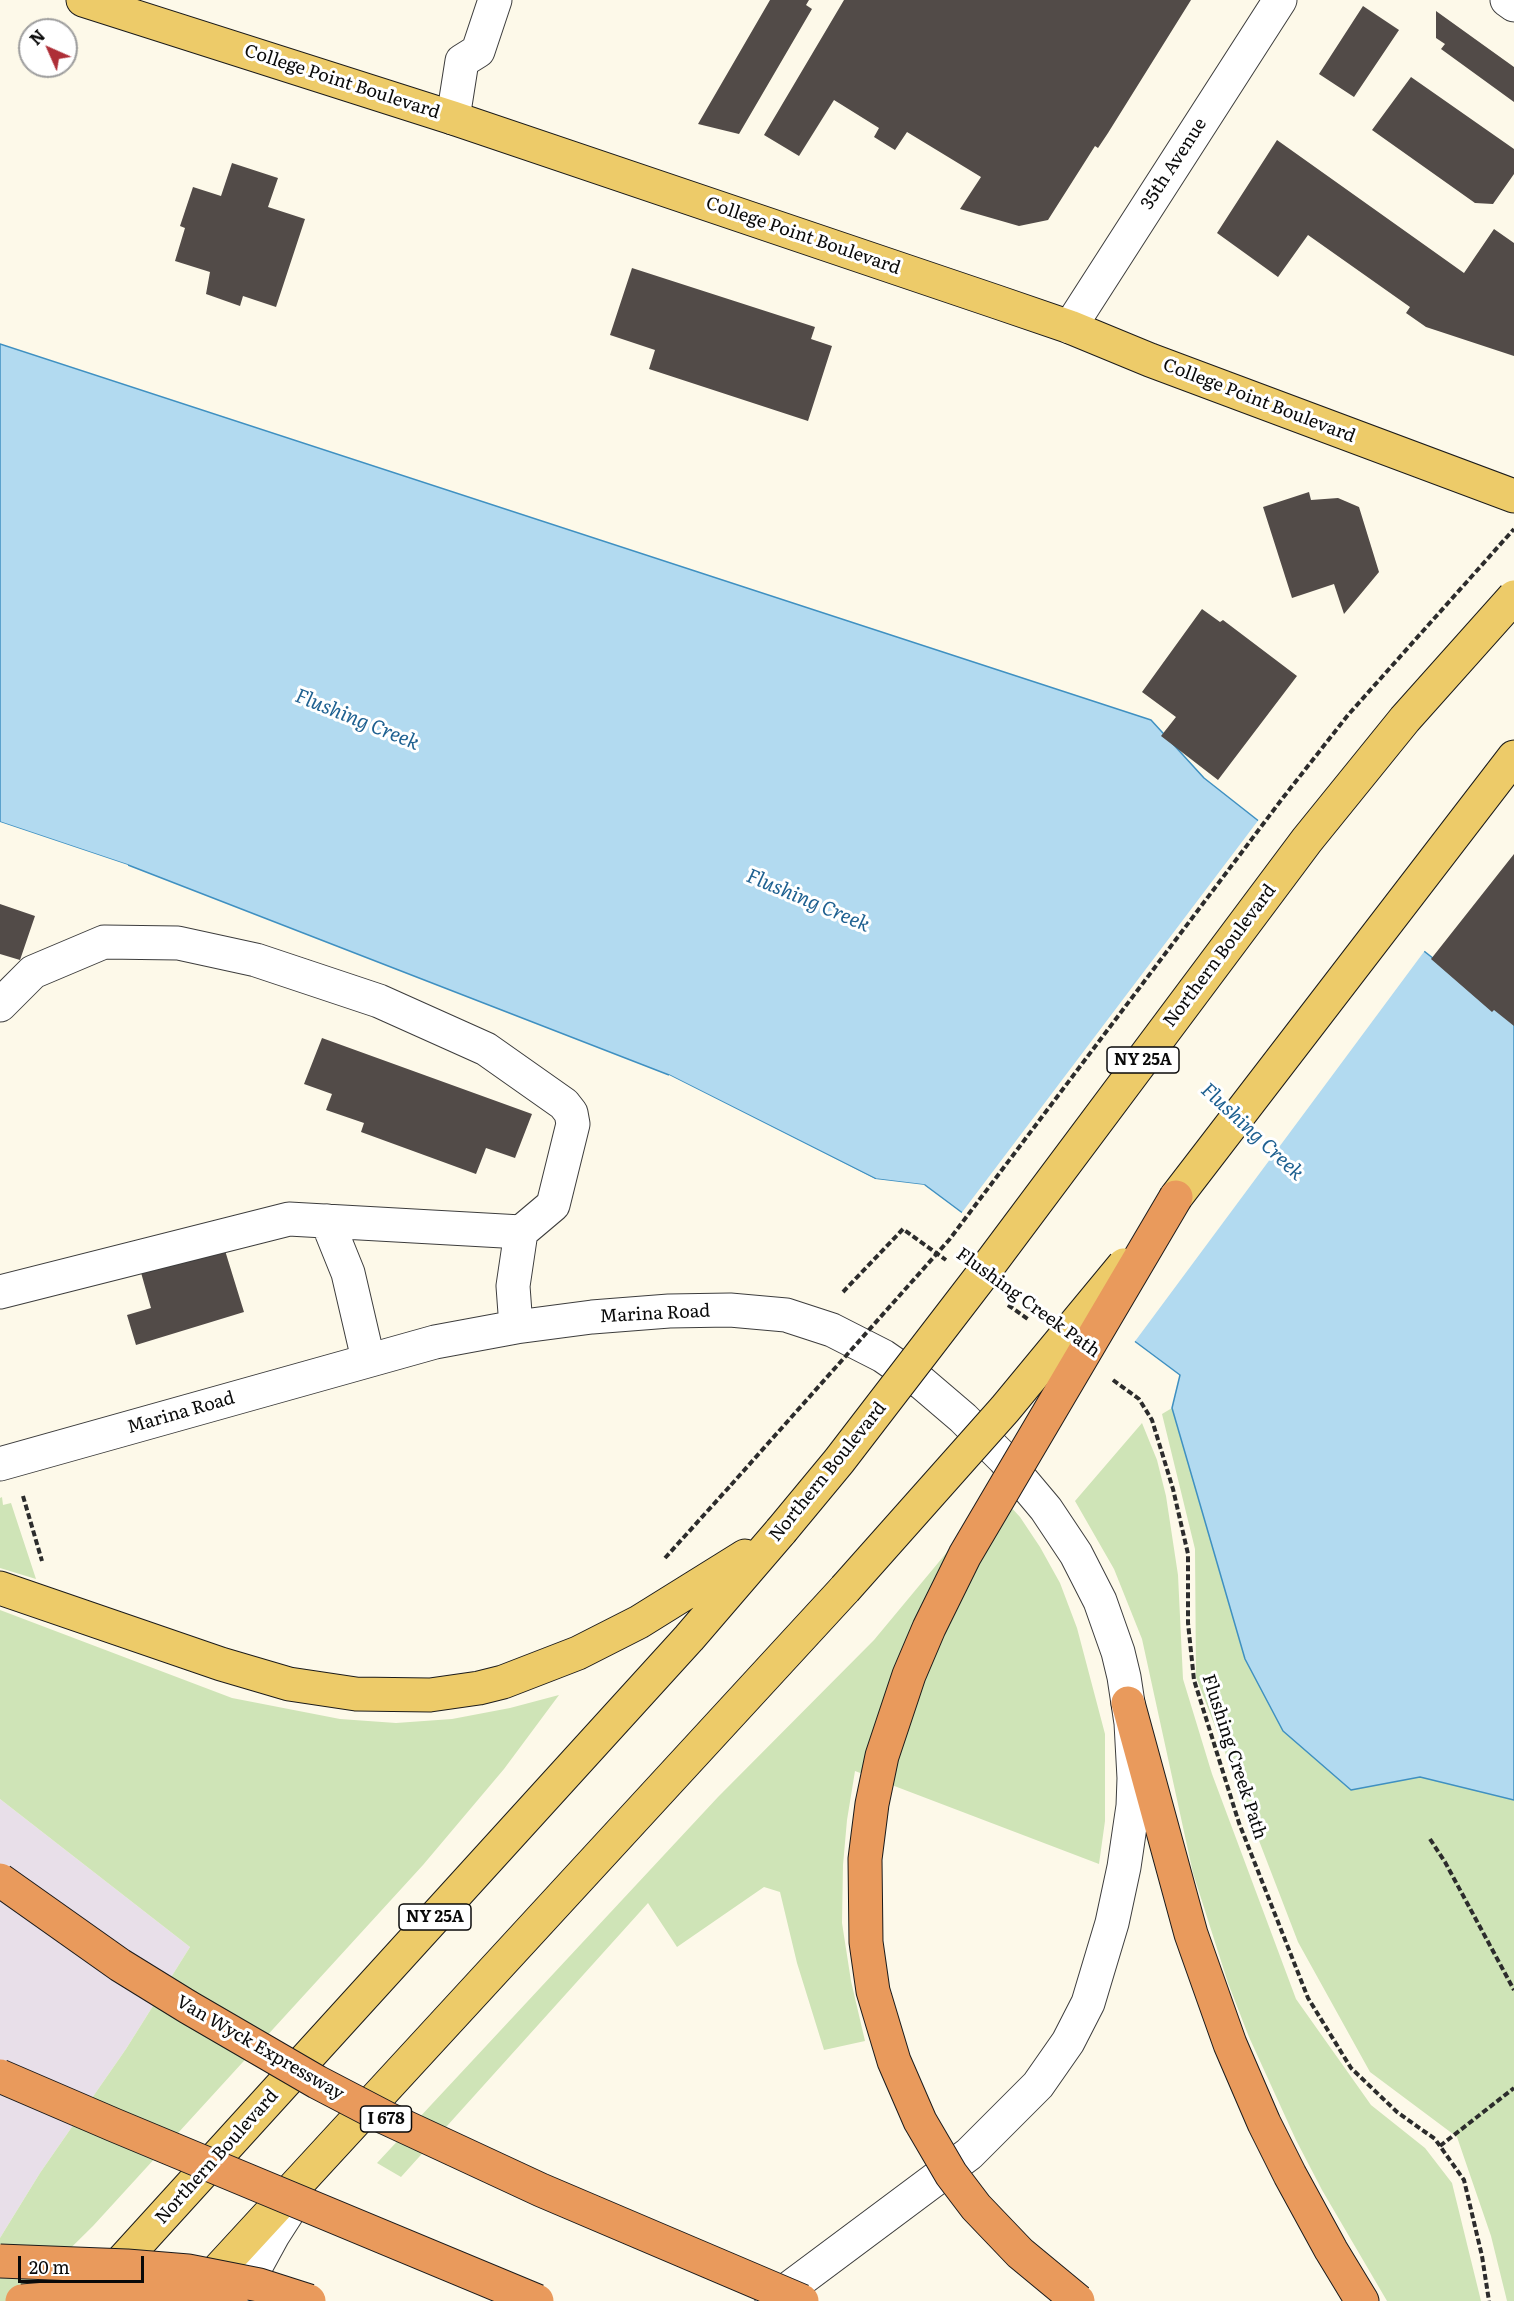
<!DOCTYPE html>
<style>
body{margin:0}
#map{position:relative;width:1514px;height:2301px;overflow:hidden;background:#fdf9e9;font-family:Literata,serif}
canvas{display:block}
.north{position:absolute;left:18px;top:18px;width:60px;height:60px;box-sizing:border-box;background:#fff;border:2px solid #9d9d9d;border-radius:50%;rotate:315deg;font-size:16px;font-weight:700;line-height:24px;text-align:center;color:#0a0a0a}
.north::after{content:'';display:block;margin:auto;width:21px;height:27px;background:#ae2e37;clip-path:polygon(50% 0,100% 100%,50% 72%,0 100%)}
.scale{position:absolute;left:18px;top:2256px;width:126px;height:27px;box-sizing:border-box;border:3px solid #0a0a0a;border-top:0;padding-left:8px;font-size:18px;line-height:21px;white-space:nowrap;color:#0a0a0a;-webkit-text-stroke:4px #fff;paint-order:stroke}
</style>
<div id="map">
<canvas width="1514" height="2301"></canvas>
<div class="north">N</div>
<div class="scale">20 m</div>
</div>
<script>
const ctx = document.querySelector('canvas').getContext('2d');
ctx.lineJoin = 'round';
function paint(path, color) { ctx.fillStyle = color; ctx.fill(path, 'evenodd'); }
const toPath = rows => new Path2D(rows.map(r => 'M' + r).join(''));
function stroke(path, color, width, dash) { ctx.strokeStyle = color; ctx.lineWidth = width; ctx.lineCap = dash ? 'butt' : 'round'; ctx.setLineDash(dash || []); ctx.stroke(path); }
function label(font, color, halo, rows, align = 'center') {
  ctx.font = font + ' Literata,serif'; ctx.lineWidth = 6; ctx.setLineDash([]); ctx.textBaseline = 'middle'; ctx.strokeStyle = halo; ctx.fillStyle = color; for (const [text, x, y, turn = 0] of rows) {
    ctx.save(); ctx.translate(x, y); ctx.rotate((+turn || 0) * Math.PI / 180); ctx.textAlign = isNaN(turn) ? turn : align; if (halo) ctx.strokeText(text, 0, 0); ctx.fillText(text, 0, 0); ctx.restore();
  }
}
const industrial = toPath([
 [0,1799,190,1947,126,2049,40,2173,0,2238]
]);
const green = toPath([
 [1172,1408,1225,1502,1514,1761,1514,2301,1507,2301,1491,2236,1457,2137,1370,2072,1298,1942,1196,1677,1195,1549,1162,1414],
 [1142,1423,1157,1460,1166,1496,1178,1575,1183,1679,1212,1774,1296,1999,1371,2105,1425,2148,1452,2183,1481,2301,1387,2301,1322,2190,1296,2140,1249,2037,1228,1983,1193,1873,1142,1639,1114,1569,1075,1501],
 [997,1492,1020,1517,1040,1547,1060,1583,1077,1628,1105,1734,1105,1821,1099,1864,855,1771,847,1820,843,1865,842,1923,851,1981,865,2041,824,2050,797,1963,780,1892,764,1887,677,1947,648,1903,401,2177,377,2163,718,1797,874,1640],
 [2,1497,3,1505,11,1503,36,1579,0,1568,0,1498],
 [0,1610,232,1698,340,1719,396,1723,452,1719,510,1708,559,1695,504,1769,423,1865,93,2226,17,2301,0,2301,0,2238,40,2173,126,2049,190,1947,0,1799]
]);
const water = toPath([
 [0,344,1151,720,1204,778,1514,1022,1514,1800,1420,1777,1351,1790,1283,1731,1245,1659,1172,1408,1180,1375,925,1185,876,1179,669,1075,128,865,0,822,0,344]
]);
const pier = toPath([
 [1260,818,1426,949,1133,1344,960,1215],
 [0,822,128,865,128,868,0,825],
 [669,1075,875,1179,925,1185,922,1188,874,1182,668,1078]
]);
const building = toPath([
 [770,0,809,0,806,5,812,9,739,134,698,124],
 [844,0,1191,0,1108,133,1098,148,1095,146,1048,220,1019,226,960,209,981,177,907,132,895,150,874,137,879,128,834,100,799,156,764,135],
 [1363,6,1399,30,1354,97,1319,74],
 [1436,11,1514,67,1514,102,1441,49,1445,44,1436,38],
 [1411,77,1514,149,1514,174,1493,204,1475,203,1372,130],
 [1277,140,1464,273,1494,229,1514,243,1514,356,1426,327,1406,313,1410,307,1308,235,1278,277,1217,233],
 [232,163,278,178,268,207,305,219,276,307,243,296,240,306,206,294,210,272,175,261,185,228,180,226,193,187,221,196],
 [632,268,815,327,811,339,832,346,808,421,649,369,655,350,610,335],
 [1309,492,1311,500,1338,498,1359,507,1379,572,1344,614,1334,584,1292,598,1263,507],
 [1202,609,1220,622,1223,620,1297,676,1218,780,1161,736,1176,717,1142,692],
 [1514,854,1514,1026,1494,1010,1492,1012,1431,959],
 [0,904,35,916,20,960,0,954],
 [322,1038,532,1114,515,1158,486,1148,476,1174,361,1132,364,1123,326,1110,332,1094,304,1084],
 [223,1244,244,1312,136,1345,127,1315,151,1308,140,1269]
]);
const path = toPath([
 [843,1292,903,1229,946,1260],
 [1008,1305,1029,1320],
 [1113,1380,1139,1399,1152,1420,1173,1489,1188,1554,1188,1623,1194,1680,1239,1823,1308,1998,1351,2068,1397,2112,1435,2139,1464,2180,1482,2256,1489,2301],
 [23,1496,42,1561],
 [665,1558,731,1485],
 [1430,1839,1445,1862,1514,1990],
 [1440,2146,1514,2088]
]);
const minor = toPath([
 [1507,0,1514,5],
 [453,118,462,61,478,51,495,0],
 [1070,327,1280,0],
 [0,1005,33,972,104,942,178,943,256,960,379,1001,486,1049,564,1104,571,1113,573,1124,553,1205,521,1232],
 [327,1221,348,1273,368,1359],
 [0,1292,289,1219,521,1232,513,1286,516,1327],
 [0,1464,435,1342,516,1327,592,1317,669,1311,730,1310,786,1315,832,1330,883,1356,922,1383,963,1418,1004,1459,1046,1509,1076,1554,1100,1601,1118,1652,1124,1677,1131,1723,1134,1778,1133,1806,1124,1867,1112,1923,1088,2003,1068,2042,1038,2085,969,2154,772,2301],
 [237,2301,273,2235,298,2196]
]);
const major = toPath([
 [83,0,453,118,997,302,1070,327,1150,360,1514,496],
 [1176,1197,1514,757],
 [0,1588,221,1664,289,1684,356,1694,430,1695,479,1688,503,1682,578,1653,639,1622,745,1556],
 [103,2282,689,1638,781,1531],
 [195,2295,845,1589]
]);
const highway = toPath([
 [1128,1703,1191,1934,1230,2044,1264,2123,1290,2175,1331,2250,1362,2301]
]);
const pathBridge = toPath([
 [731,1485,949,1240,1282,799,1348,715,1514,529]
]);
const majorBridge = toPath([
 [781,1531,839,1461,978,1280,1307,840,1405,719,1514,597],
 [845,1589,1005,1409,1124,1265]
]);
const highwayBridge = toPath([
 [0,1880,120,1965,188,2007,317,2082,386,2118,541,2190,802,2301],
 [0,2076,114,2125,537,2301],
 [0,2261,127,2266,188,2271,259,2285,309,2301],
 [22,2301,98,2295,175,2296,231,2301],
 [1078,2301,1020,2253,976,2207,951,2174,920,2121,894,2061,873,1991,866,1942,865,1859,872,1804,882,1756,909,1675,929,1628,965,1555,1176,1197]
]);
const shields = [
 [1143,1060,72],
 [435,1917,72],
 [386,2119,51]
];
const shieldNames = [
 ["NY 25A",1143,1060],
 ["NY 25A",435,1917],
 ["I 678",386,2119]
];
const streetNames = [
 ["College Point Boulevard",342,82,18],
 ["35th Avenue",1174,164,-57],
 ["College Point Boulevard",803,236,19],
 ["College Point Boulevard",1259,401,21],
 ["Northern Boulevard",1220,956,-53],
 ["Flushing Creek Path",1028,1303,36],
 ["Marina Road",655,1314,-3],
 ["Marina Road",181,1413,-16],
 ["Northern Boulevard",828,1472,-51],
 ["Flushing Creek Path",1234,1757,72],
 ["Van Wyck Expressway",260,2048,30],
 ["Northern Boulevard",217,2157,-48]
];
const waterNames = [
 ["Flushing Creek",357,720,22],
 ["Flushing Creek",808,901,23],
 ["Flushing Creek",1252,1132,43]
];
paint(industrial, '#e8dfe9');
paint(green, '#cfe4b7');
paint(water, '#b2daf0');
stroke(water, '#3f90c1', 1.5);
paint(pier, '#fdf9e9');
paint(building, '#524b48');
stroke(minor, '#3d3d3d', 35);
stroke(major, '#1b1b1b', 35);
stroke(highway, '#1b1b1b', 35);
stroke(path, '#2c2c2c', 4, [6, 3]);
stroke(minor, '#fff', 33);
stroke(major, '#edcb69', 33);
stroke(highway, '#e99a5c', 33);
stroke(majorBridge, '#1b1b1b', 35, []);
stroke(highwayBridge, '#1b1b1b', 35, []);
stroke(pathBridge, '#2c2c2c', 4, [6, 3]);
stroke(majorBridge, '#edcb69', 33);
stroke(highwayBridge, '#e99a5c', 33);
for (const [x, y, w] of shields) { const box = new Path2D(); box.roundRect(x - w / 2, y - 13, w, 26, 4.5); ctx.fillStyle = '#fff'; ctx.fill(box); stroke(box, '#0a0a0a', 1.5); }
label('bold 16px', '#0a0a0a', null, shieldNames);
label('18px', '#0a0a0a', '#fff', streetNames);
label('italic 20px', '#1f6191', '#fff', waterNames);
</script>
